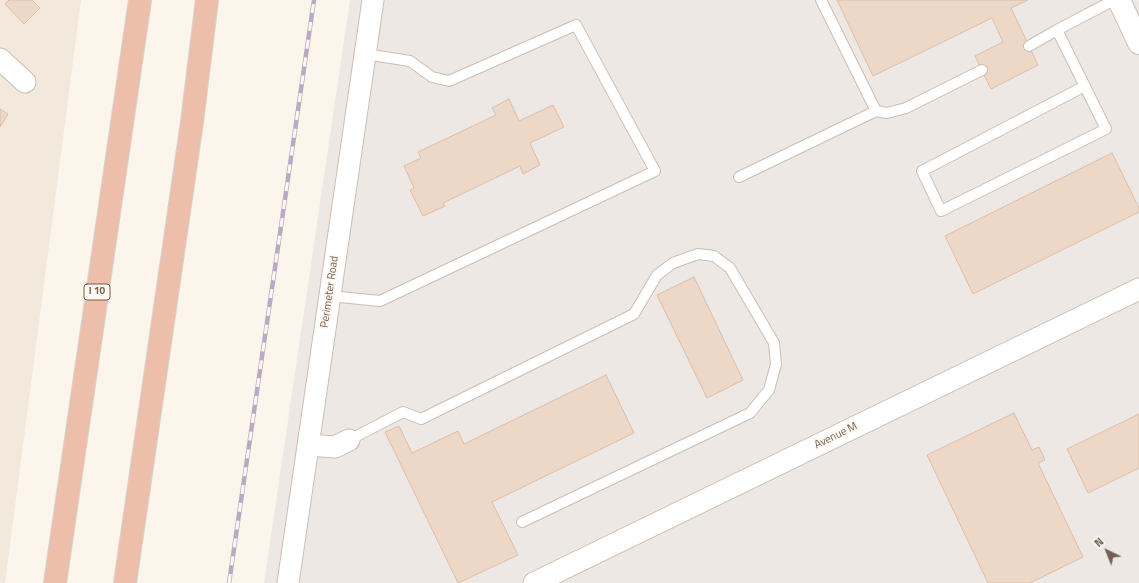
<!DOCTYPE html>
<style>
body{margin:0}
#map{position:relative;width:1139px;height:583px;overflow:hidden;background:#fbf5ec;font-family:"Titillium Web",sans-serif}
canvas{display:block}
.north{position:absolute;left:1087px;top:531px;width:40px;height:40px;-webkit-text-stroke:3px #fdf9f2;paint-order:stroke;rotate:317deg;font-size:11px;font-weight:700;line-height:16px;text-align:center;color:#735e51}
.north::after{content:'';display:block;margin:auto;width:14px;height:18px;background:#735e51;clip-path:polygon(50% 0,100% 100%,50% 72%,0 100%)}
</style>
<div id="map">
<canvas width="1139" height="583"></canvas>
<div class="north">N</div>
</div>
<script>
const ctx = document.querySelector('canvas').getContext('2d');
ctx.lineJoin = 'round';
function paint(path, color) { ctx.fillStyle = color; ctx.fill(path, 'evenodd'); }
const toPath = rows => new Path2D(rows.map(r => 'M' + r).join(''));
function stroke(path, color, width, dash) { ctx.strokeStyle = color; ctx.lineWidth = width; ctx.lineCap = dash ? 'butt' : 'round'; ctx.setLineDash(dash || []); ctx.stroke(path); }
function label(font, color, halo, rows, align = 'center') {
  ctx.font = font + ' "Titillium Web",sans-serif'; ctx.lineWidth = 4; ctx.setLineDash([]); ctx.textBaseline = 'middle'; ctx.strokeStyle = halo; ctx.fillStyle = color; for (const [text, x, y, turn = 0] of rows) {
    ctx.save(); ctx.translate(x, y); ctx.rotate((+turn || 0) * Math.PI / 180); ctx.textAlign = isNaN(turn) ? turn : align; if (halo) ctx.strokeText(text, 0, 0); ctx.fillText(text, 0, 0); ctx.restore();
  }
}
const residential = toPath([
 [0,0,81,0,5,583,0,583]
]);
const industrial = toPath([
 [350,0,1138,0,1139,3,1139,583,264,583]
]);
const building = toPath([
 [9,0,32,0,40,8,24,24,5,4,9,0],
 [837,0,1028,0,1011,8,1038,65,991,89,975,56,1003,42,992,18,873,76,837,0],
 [509,99,519,121,553,105,564,127,530,143,540,165,523,174,520,166,443,203,445,206,423,216,410,190,414,188,404,166,421,158,418,152,496,115,492,108,509,99],
 [0,109,8,114,0,127,0,109],
 [1112,153,1139,208,1139,212,973,294,945,236,1112,153],
 [694,277,743,380,707,398,657,295,694,277],
 [606,375,634,433,492,502,518,555,458,583,385,432,399,426,412,453,458,431,464,444,606,375],
 [1014,413,1032,450,1039,447,1045,460,1038,463,1083,557,1030,583,988,583,927,455,1014,413],
 [1139,414,1139,468,1088,493,1067,449,1139,414]
]);
const service = toPath([
 [821,0,876,111,887,113,906,108,982,70],
 [1029,46,1057,30],
 [1085,86,922,171,941,211,1106,129,1057,30,1114,0],
 [739,177,876,111],
 [330,296,380,301,655,171,576,25,449,81,432,77,410,61,365,54],
 [349,440,403,412,421,419,634,314,657,275,673,263,698,254,714,256,730,268,774,343,776,364,769,390,750,413,522,522]
]);
const minor = toPath([
 [0,59,25,82],
 [308,445,335,447,349,440],
 [288,583,373,0],
 [534,583,1139,289]
]);
const tertiary = toPath([
 [1119,0,1139,43]
]);
const motorway = toPath([
 [55,583,140,0],
 [125,583,192,122,207,0]
]);
const rail = toPath([
 [229,583,314,0]
]);
const shields = [
 [97,292,26]
];
const shieldNames = [
 ["I 10",97,292]
];
const streetNames = [
 ["Perimeter Road",330,292,-82],
 ["Avenue M",836,436,-26]
];
paint(residential, '#f2e8db');
paint(industrial, '#ede8e4');
paint(building, '#edd7c6');
stroke(building, '#debea9', 1);
stroke(service, '#ccbeb2', 12);
stroke(minor, '#ccbeb2', 23);
stroke(tertiary, '#ccbeb2', 24);
stroke(motorway, '#d8d2ce', 24);
stroke(service, '#fff', 10);
stroke(minor, '#fff', 21);
stroke(tertiary, '#fff', 22);
stroke(motorway, '#edbeaa', 22);
stroke(rail, '#b9aac4', 4.5);
stroke(rail, '#fdf9f2', 3, [9]);
for (const [x, y, w] of shields) { const box = new Path2D(); box.roundRect(x - w / 2, y - 8, w, 16, 3); ctx.fillStyle = '#fdf9f2'; ctx.fill(box); stroke(box, '#735e51', 1); }
label('bold 10px', '#735e51', null, shieldNames);
label('11px', '#735e51', '#fdf9f2', streetNames);
</script>
